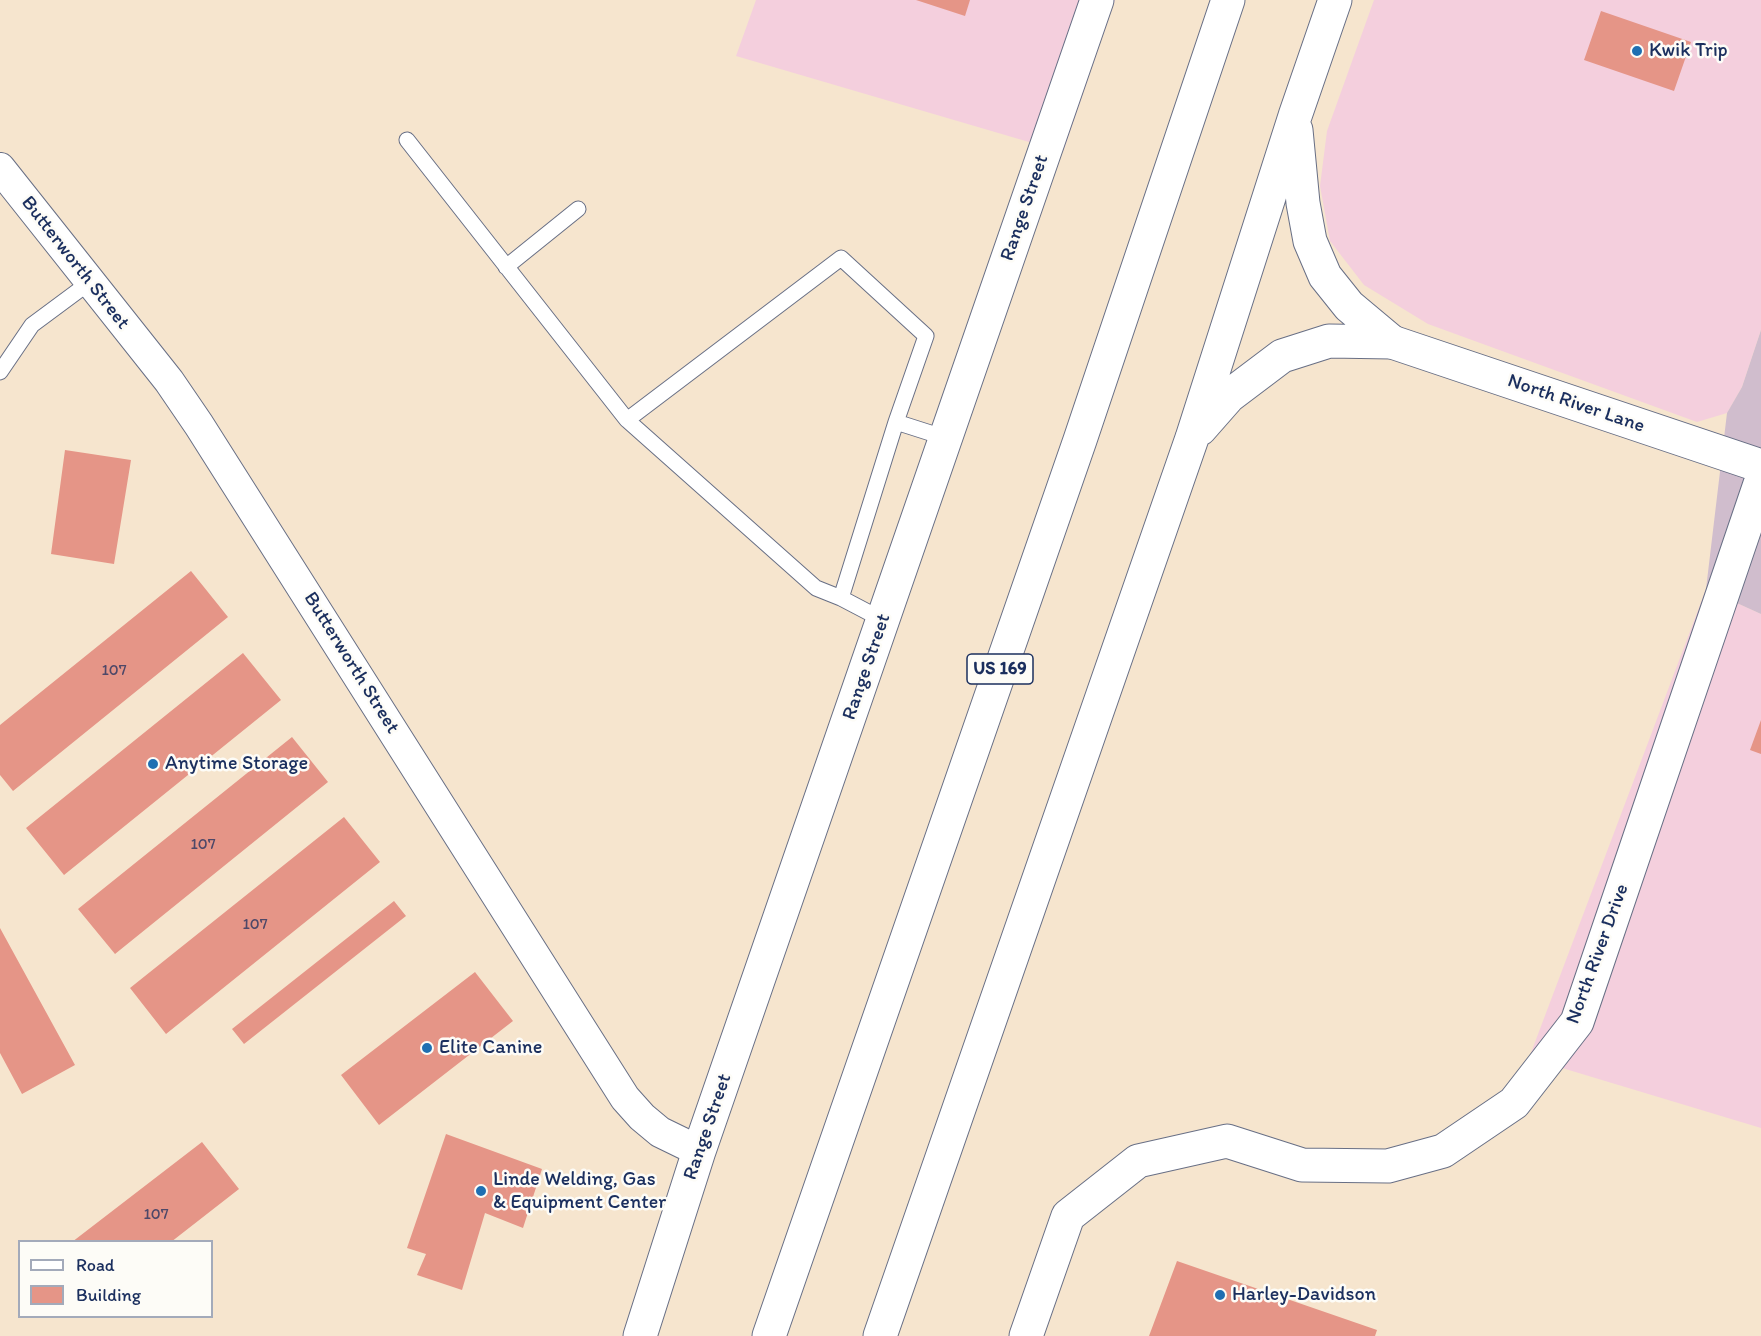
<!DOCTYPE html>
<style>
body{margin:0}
#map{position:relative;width:1761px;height:1336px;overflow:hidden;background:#f6e5ce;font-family:Itim,sans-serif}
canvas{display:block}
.legend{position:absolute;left:18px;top:1240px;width:195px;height:78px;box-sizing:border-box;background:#fdfcf7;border:2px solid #a3aaba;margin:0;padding:8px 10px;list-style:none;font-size:18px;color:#1b2f5e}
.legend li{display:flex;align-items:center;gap:12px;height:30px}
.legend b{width:30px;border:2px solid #a3aaba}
</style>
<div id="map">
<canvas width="1761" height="1336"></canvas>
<ul class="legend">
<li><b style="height:8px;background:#fff"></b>Road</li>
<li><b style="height:16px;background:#e59587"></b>Building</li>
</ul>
</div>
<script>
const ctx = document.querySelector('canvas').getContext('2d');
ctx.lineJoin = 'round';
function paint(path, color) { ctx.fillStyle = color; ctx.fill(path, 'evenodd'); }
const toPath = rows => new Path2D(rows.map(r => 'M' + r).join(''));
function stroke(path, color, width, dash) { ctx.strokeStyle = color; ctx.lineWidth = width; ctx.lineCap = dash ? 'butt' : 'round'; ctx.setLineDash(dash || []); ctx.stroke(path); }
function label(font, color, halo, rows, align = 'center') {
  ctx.font = font + ' Itim,sans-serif'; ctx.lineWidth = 5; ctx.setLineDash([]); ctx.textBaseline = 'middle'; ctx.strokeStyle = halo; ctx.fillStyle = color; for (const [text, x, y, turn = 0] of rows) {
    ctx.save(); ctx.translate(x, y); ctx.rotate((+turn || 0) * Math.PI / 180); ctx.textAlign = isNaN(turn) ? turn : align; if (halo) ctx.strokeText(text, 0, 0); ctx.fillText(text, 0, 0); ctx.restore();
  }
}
const built = toPath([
 [756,0,1115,0,1063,152,736,56],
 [1374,0,1761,0,1761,330,1742,387,1727,413,1697,422,1428,324,1364,285,1330,241,1320,186,1327,131],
 [1706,589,1761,614,1761,1128,1529,1058]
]);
const industrial = toPath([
 [1761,330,1761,614,1706,589,1727,413,1742,387]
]);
const building = toPath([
 [916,0,970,0,965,16],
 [1601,11,1691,42,1674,91,1584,60],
 [65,450,131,460,114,564,51,554],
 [191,571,228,617,13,791,0,775,0,725],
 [243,653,281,700,64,875,26,828],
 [1761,720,1761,754,1750,750],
 [292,737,328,782,115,954,78,909],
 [344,817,380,862,166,1034,130,988],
 [394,901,406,916,244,1044,232,1029],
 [0,928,75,1065,22,1094,0,1053],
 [475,972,513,1021,379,1125,341,1075],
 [446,1134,542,1169,523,1228,485,1213,462,1290,417,1275,426,1254,407,1248],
 [202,1142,239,1189,171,1242,72,1242],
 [1177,1261,1377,1330,1375,1336,1149,1336]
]);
const lane = toPath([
 [407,140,627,420,841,258,926,336,896,422,946,438],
 [506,267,578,209],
 [0,372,32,325,90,282],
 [627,420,816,588,841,598,896,422],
 [841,598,883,620]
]);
const street = toPath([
 [0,168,169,381,199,425,625,1098,642,1117,660,1132,699,1151]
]);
const secondary = toPath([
 [1392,342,1761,466],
 [640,1336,699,1151,1097,0],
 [1026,1336,1068,1216,1138,1161,1227,1141,1302,1165,1388,1166,1443,1151,1514,1103,1577,1022,1761,481]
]);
const highway = toPath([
 [1296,130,1303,203,1310,241,1325,276,1349,306,1392,342],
 [1200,429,1229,396,1282,356,1329,341,1392,342],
 [769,1336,1080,440,1228,0],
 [880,1336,1192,438,1295,116,1335,0]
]);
const markers = [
 [1637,51,6,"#1f6fb2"],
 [153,764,6,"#1f6fb2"],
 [427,1048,6,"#1f6fb2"],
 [481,1191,6,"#1f6fb2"],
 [1220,1295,6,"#1f6fb2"]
];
const numberNames = [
 ["107",114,671],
 ["107",203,845],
 ["107",255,925],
 ["107",156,1215]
];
const shields = [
 [1000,669,66]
];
const shieldNames = [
 ["US 169",1000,669]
];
const poiNames = [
 ["Kwik Trip",1649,51],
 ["Anytime Storage",165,764],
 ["Elite Canine",439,1048],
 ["Linde Welding, Gas",493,1180],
 ["& Equipment Center",493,1203],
 ["Harley-Davidson",1232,1295]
];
const streetNames = [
 ["Range Street",1025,208,-71],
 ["Butterworth Street",75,263,52],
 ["North River Lane",1576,404,19],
 ["Butterworth Street",351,663,58],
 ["Range Street",867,667,-71],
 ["North River Drive",1598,954,-70],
 ["Range Street",708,1127,-71]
];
paint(built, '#f4cfdd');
paint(industrial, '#d0bdcd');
paint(building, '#e59587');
stroke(lane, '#686f85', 17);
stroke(street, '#686f85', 32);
stroke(secondary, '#686f85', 35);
stroke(highway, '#686f85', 35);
stroke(lane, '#fff', 15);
stroke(street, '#fff', 30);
stroke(secondary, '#fff', 33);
stroke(highway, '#fff', 33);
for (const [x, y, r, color] of markers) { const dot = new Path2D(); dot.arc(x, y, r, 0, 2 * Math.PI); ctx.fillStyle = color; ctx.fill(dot); stroke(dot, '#fdfcf7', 2); }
label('16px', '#4e4868', null, numberNames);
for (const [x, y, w] of shields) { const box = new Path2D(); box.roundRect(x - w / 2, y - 15, w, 30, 4.5); ctx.fillStyle = '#fdfcf7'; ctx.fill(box); stroke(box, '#1b2f5e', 1.5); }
label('bold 18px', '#1b2f5e', null, shieldNames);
label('20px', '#1b2f5e', '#fdfcf7', poiNames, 'left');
label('20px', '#1b2f5e', '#fdfcf7', streetNames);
</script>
